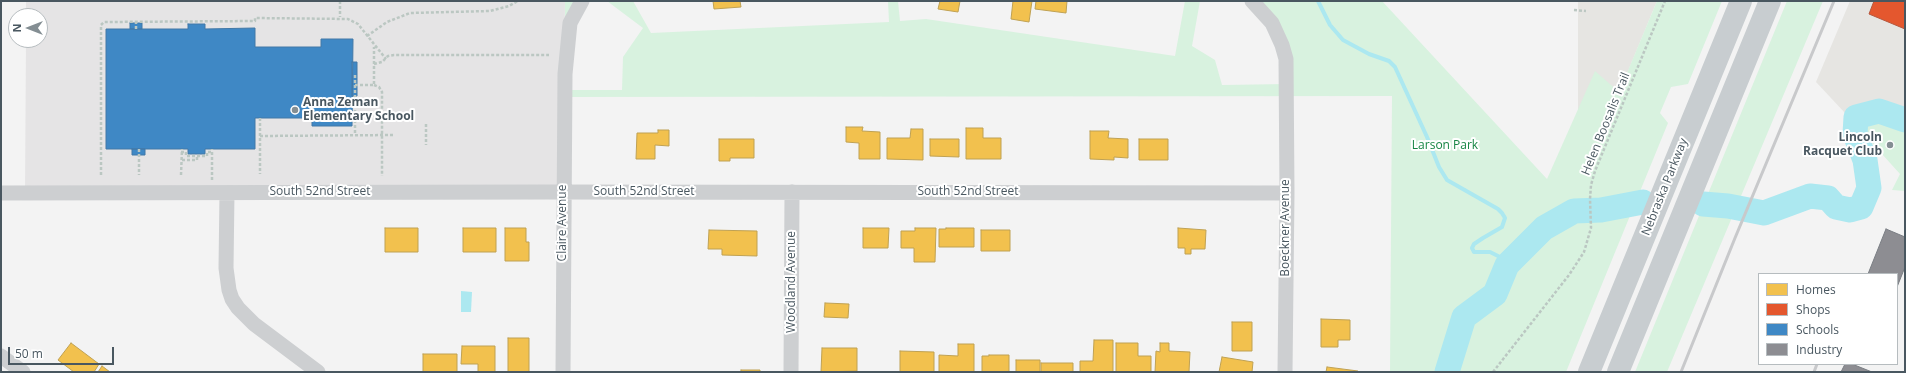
<!DOCTYPE html>
<style>
body{margin:0}
#map{position:relative;width:1906px;height:373px;overflow:hidden;background:#f3f3f3;font-family:"Open Sans",sans-serif}
canvas{display:block}
.frame{position:absolute;inset:0;border:2px solid #495760;pointer-events:none}
.legend{position:absolute;left:1758px;top:273px;width:140px;height:92px;box-sizing:border-box;background:#fff;border:1px solid #b6bcbf;margin:0;padding:5px 7px;list-style:none;font-size:12px;color:#495760}
.legend li{display:flex;align-items:center;gap:8px;height:20px}
.legend b{width:20px;border:1px solid #b6bcbf}
.north{position:absolute;left:8px;top:8px;width:40px;height:40px;box-sizing:border-box;background:#fff;border:1px solid #b6bcbf;border-radius:50%;rotate:270deg;font-size:11px;font-weight:700;line-height:16px;text-align:center;color:#495760}
.north::after{content:'';display:block;margin:auto;width:14px;height:18px;background:#848e93;clip-path:polygon(50% 0,100% 100%,50% 72%,0 100%)}
.scale{position:absolute;left:8px;top:347px;width:106px;height:18px;box-sizing:border-box;border:2px solid #495760;border-top:0;padding-left:5px;font-size:12px;line-height:14px;white-space:nowrap;color:#495760;-webkit-text-stroke:3px #fff;paint-order:stroke}
</style>
<div id="map">
<canvas width="1906" height="373"></canvas>
<div class="frame"></div>
<ul class="legend">
<li><b style="height:11px;background:#f2c14e"></b>Homes</li>
<li><b style="height:11px;background:#e4572e"></b>Shops</li>
<li><b style="height:11px;background:#3f88c5"></b>Schools</li>
<li><b style="height:11px;background:#8d8d92"></b>Industry</li>
</ul>
<div class="north">N</div>
<div class="scale">50 m</div>
</div>
<script>
const ctx = document.querySelector('canvas').getContext('2d');
ctx.lineJoin = 'round';
function paint(path, color) { ctx.fillStyle = color; ctx.fill(path, 'evenodd'); }
const toPath = rows => new Path2D(rows.map(r => 'M' + r).join(''));
function stroke(path, color, width, dash) { ctx.strokeStyle = color; ctx.lineWidth = width; ctx.lineCap = dash ? 'butt' : 'round'; ctx.setLineDash(dash || []); ctx.stroke(path); }
function label(font, color, halo, rows, align = 'center') {
  ctx.font = font + ' "Open Sans",sans-serif'; ctx.lineWidth = 4; ctx.setLineDash([]); ctx.textBaseline = 'middle'; ctx.strokeStyle = halo; ctx.fillStyle = color; for (const [text, x, y, turn = 0] of rows) {
    ctx.save(); ctx.translate(x, y); ctx.rotate((+turn || 0) * Math.PI / 180); ctx.textAlign = isNaN(turn) ? turn : align; if (halo) ctx.strokeText(text, 0, 0); ctx.fillText(text, 0, 0); ctx.restore();
  }
}
const commercial = toPath([
 [1578,1,1657,1,1578,192],
 [1850,1,1905,1,1905,116,1845,113,1816,82]
]);
const education = toPath([
 [26,1,565,1,563,192,25,193,26,40,40,40,40,16,26,16]
]);
const green = toPath([
 [565,1,581,1,565,74],
 [607,1,633,1,651,33,889,22,888,1,898,1,900,21,926,19,1175,56,1185,1,1200,1,1192,46,1215,60,1222,85,1287,84,1286,59,1252,1,1382,1,1547,179,1595,71,1619,92,1657,1,1722,1,1688,84,1671,87,1660,113,1668,123,1566,372,1390,372,1392,96,564,97,564,90,622,90,623,57,643,28],
 [1787,1,1823,1,1667,372,1635,372],
 [1845,113,1905,116,1905,191,1892,190,1900,174]
]);
const water = toPath([
 [461,291,472,292,471,312,461,312]
]);
const homes = toPath([
 [713,1,740,1,741,7,714,9,713,1],
 [940,1,960,1,958,12,938,9,940,1],
 [1013,1,1032,1,1029,22,1011,19,1013,1],
 [1036,1,1067,1,1066,13,1035,9,1036,1],
 [846,127,863,127,862,131,880,132,880,159,859,159,859,143,846,142,846,127],
 [966,128,983,128,983,138,1001,138,1001,159,966,159,966,128],
 [911,129,923,129,923,160,887,159,887,138,910,138,911,129],
 [658,130,669,130,669,146,655,145,655,159,636,159,637,133,658,133,658,130],
 [1090,131,1109,131,1108,138,1128,139,1128,158,1114,157,1114,160,1090,159,1090,131],
 [719,139,754,139,754,158,730,158,730,161,719,161,719,139],
 [930,139,959,139,959,157,930,156,930,139],
 [1139,139,1168,139,1168,160,1139,160,1139,139],
 [385,228,418,228,418,252,385,252,385,228],
 [463,228,496,228,496,252,463,252,463,228],
 [505,228,526,228,526,242,529,242,529,261,505,261,505,228],
 [863,228,889,228,888,248,863,248,863,228],
 [915,228,936,228,935,262,914,262,914,248,901,248,901,231,915,231,915,228],
 [946,228,974,228,974,247,939,247,939,229,946,229,946,228],
 [1178,228,1206,230,1205,249,1191,249,1191,254,1185,254,1185,248,1178,248,1178,228],
 [709,230,757,231,757,256,722,255,722,249,708,249,709,230],
 [981,230,1010,230,1010,251,981,251,981,230],
 [825,303,849,304,848,318,824,317,825,303],
 [1321,319,1350,320,1350,340,1338,340,1338,347,1321,347,1321,319],
 [1232,322,1252,322,1252,351,1232,351,1232,322],
 [508,338,529,338,529,372,508,372,508,338],
 [1094,340,1113,340,1113,372,1080,372,1080,361,1093,361,1094,340],
 [71,343,99,364,94,372,74,372,58,360,71,343],
 [1116,343,1138,343,1138,356,1151,356,1151,372,1116,372,1116,343],
 [1160,343,1169,343,1169,351,1190,352,1189,372,1155,372,1156,351,1160,352,1160,343],
 [958,344,974,344,974,372,939,372,939,355,958,356,958,344],
 [462,346,495,346,495,372,478,372,478,364,461,364,462,346],
 [822,348,857,348,857,371,821,372,822,348],
 [900,351,934,352,934,372,900,372,900,351],
 [423,354,457,354,457,372,423,372,423,354],
 [989,355,1009,355,1009,372,982,372,982,356,989,356,989,355],
 [1222,357,1253,362,1252,372,1219,372,1222,357],
 [1016,360,1040,360,1040,372,1016,372,1016,360],
 [1041,363,1073,363,1073,372,1041,372,1041,363],
 [102,366,110,372,98,372,102,366],
 [1327,367,1358,371,1358,372,1326,372,1327,367],
 [741,370,760,370,760,372,741,372,741,370]
]);
const shops = toPath([
 [1874,1,1905,1,1905,29,1869,14,1874,1]
]);
const schools = toPath([
 [130,23,142,23,142,29,130,29,130,23],
 [188,24,205,24,205,29,255,28,255,47,321,47,321,39,353,39,352,126,312,126,312,118,255,118,255,149,205,149,205,154,188,154,188,149,106,149,106,29,188,29,188,24],
 [352,62,357,62,357,96,352,96,352,62],
 [132,149,145,149,145,155,132,155,132,149]
]);
const industry = toPath([
 [1886,229,1905,237,1905,267,1897,287,1897,274,1868,274,1886,229],
 [1845,364,1852,364,1872,372,1841,372,1845,364]
]);
const stream = toPath([
 [1318,1,1330,25,1343,40,1369,54,1389,61,1395,67,1427,137,1439,167,1447,180,1498,209,1502,213,1505,218,1502,227,1483,238,1474,244,1472,248,1474,252,1490,252,1498,256,1507,265]
]);
const river = toPath([
 [1703,204,1728,206,1764,213,1810,196,1828,198,1836,207,1850,210,1861,207,1869,188,1865,160,1855,134,1856,117,1879,111,1905,120],
 [1447,372,1464,317,1495,294,1507,265,1544,228,1574,211,1601,210,1643,202]
]);
const path = toPath([
 [340,1,340,17],
 [1574,10,1586,11],
 [136,21,136,29],
 [367,36,387,22,410,13,490,11,509,6,518,1],
 [374,64,382,62,388,56,394,55,549,55],
 [355,75,355,135],
 [355,85,374,85,374,47],
 [374,85,379,87,382,92,382,176],
 [260,118,260,174],
 [426,124,426,145],
 [260,136,393,135],
 [139,149,139,175],
 [181,152,186,152,186,156,207,156,207,152,212,152],
 [182,160,197,160,197,156],
 [101,175,101,25,104,22,255,21,255,18,348,19,358,24,386,59],
 [181,175,182,149],
 [212,180,212,149],
 [1493,372,1569,275,1584,252,1591,228,1590,199,1591,185,1595,171,1665,1]
]);
const street = toPath([
 [1252,1,1272,23,1282,45,1286,59,1287,193,1285,372],
 [1,193,547,192,1287,193],
 [227,193,226,268,229,290,232,299,238,308,254,324,318,372],
 [1,356,23,372],
 [563,372,565,74,570,23,582,1],
 [791,372,792,192]
]);
const primary = toPath([
 [1589,372,1741,1],
 [1618,372,1770,1]
]);
const rail = toPath([
 [1681,372,1735,238,1834,1],
 [1814,372,1817,364]
]);
const markers = [
 [295,110,4,"#848e93"],
 [1890,145,4,"#848e93"]
];
const poiNames = [
 ["Anna Zeman",303,103],
 ["Elementary School",303,117],
 ["Lincoln",1882,138,"right"],
 ["Racquet Club",1882,152,"right"]
];
const streetNames = [
 ["Helen Boosalis Trail",1606,124,-68],
 ["Nebraska Parkway",1665,187,-68],
 ["South 52nd Street",320,192],
 ["South 52nd Street",644,192],
 ["South 52nd Street",968,192],
 ["Claire Avenue",563,223,-90],
 ["Boeckner Avenue",1286,228,-90],
 ["Woodland Avenue",792,282,-90]
];
const parkNames = [
 ["Larson Park",1445,146]
];
paint(commercial, '#e6e5e2');
paint(education, '#e5e4e5');
paint(green, '#d8f2df');
paint(water, '#ace8f0');
paint(homes, '#f2c14e');
stroke(homes, '#bfa153', 1);
paint(shops, '#e4572e');
stroke(shops, '#b6573d', 1);
paint(schools, '#3f88c5');
stroke(schools, '#4279a7', 1);
paint(industry, '#8d8d92');
stroke(industry, '#797d83', 1);
stroke(stream, '#ace8f0', 4);
stroke(river, '#ace8f0', 25);
stroke(path, '#bbc7c2', 2.5, [3, 2]);
stroke(street, '#cdcfd1', 15);
stroke(primary, '#c8cdd0', 22);
stroke(rail, '#c8c9cb', 3);
for (const [x, y, r, color] of markers) { const dot = new Path2D(); dot.arc(x, y, r, 0, 2 * Math.PI); ctx.fillStyle = color; ctx.fill(dot); stroke(dot, '#fff', 1.5); }
label('bold 12px', '#495760', '#fff', poiNames, 'left');
label('12px', '#495760', '#fff', streetNames);
label('12px', '#168543', '#fff', parkNames);
</script>
